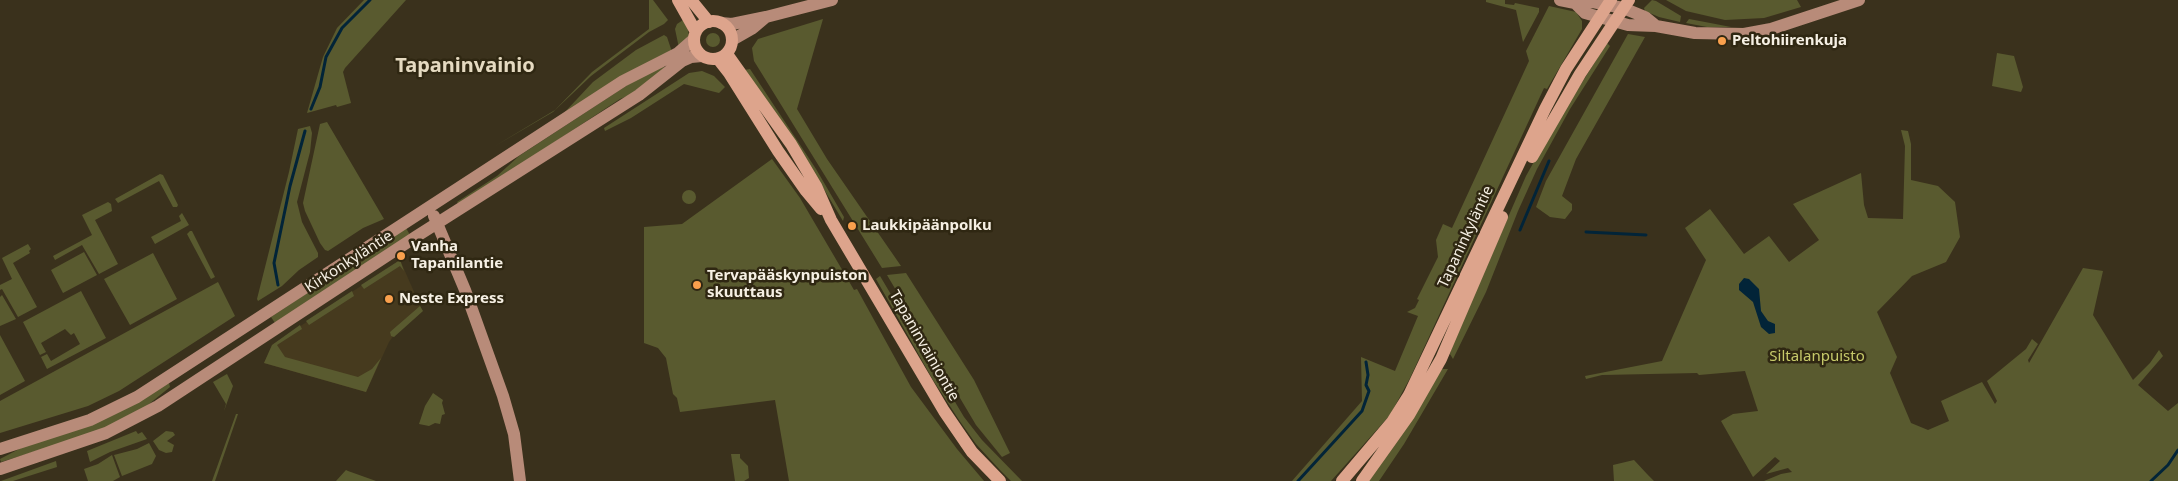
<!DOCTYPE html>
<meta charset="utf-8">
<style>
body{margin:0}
canvas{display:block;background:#3a311c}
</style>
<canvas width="2178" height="481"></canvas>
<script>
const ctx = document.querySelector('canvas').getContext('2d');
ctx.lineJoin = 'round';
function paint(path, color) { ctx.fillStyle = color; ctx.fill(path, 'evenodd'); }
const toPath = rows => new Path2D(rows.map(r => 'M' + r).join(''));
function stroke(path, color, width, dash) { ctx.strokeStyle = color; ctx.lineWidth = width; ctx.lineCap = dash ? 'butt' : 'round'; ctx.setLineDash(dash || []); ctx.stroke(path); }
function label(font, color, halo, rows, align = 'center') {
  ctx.font = font + ' "Noto Sans",sans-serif'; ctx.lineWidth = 5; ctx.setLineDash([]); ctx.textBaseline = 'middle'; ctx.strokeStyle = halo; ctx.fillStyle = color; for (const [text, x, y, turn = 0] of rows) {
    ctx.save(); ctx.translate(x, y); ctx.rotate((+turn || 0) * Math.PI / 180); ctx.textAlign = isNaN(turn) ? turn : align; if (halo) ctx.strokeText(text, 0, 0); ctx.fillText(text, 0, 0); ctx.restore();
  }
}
const built = toPath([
 [400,260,422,310,394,335,389,342,366,392,264,363,272,345]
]);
const green = toPath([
 [364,0,406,0,345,68,343,72,351,103,337,107,336,105,307,113,323,57,337,28],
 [649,0,653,0,668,20,664,24,649,32,591,76,553,112,495,146,555,110,592,72,649,29],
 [1486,0,1505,0,1505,4,1514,5,1515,3,1539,8,1539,12,1523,42,1516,10,1486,2],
 [1652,0,1656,1,1681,16,1680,22,1659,17,1645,11,1644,8],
 [1666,0,1797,0,1801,7,1764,18,1725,20,1686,11],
 [1549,6,1576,12,1582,21,1582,29,1547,89,1544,88,1410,378,1390,415,1331,481,1292,481,1362,401,1361,357,1395,371,1418,316,1407,312,1415,308,1419,300,1417,299,1438,257,1436,240,1443,224,1452,228,1529,61,1526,51],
 [686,18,689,36,679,48,675,29,677,24],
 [823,19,797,109,827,159,901,266,882,268,754,61,752,48,758,39],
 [1689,19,1705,22,1731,27,1707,27,1686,23],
 '706 40a7 7 0 1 1 14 0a7 7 0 1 1-14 0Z',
 [1628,34,1645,37,1576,159,1562,196,1572,204,1572,210,1565,219,1550,217,1536,207,1546,181],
 [664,35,667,37,672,52,563,114,593,82,636,50],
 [1607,43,1610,46,1570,109,1537,169,1518,211,1486,292,1453,359,1450,354,1452,346,1526,176,1550,133],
 [1997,53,2014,56,2023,87,2021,92,1992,86],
 [663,65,665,69,635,93,620,99,459,205,457,202,497,176,519,156,649,71],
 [750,69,816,169,844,217,843,221,813,171,744,70],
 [702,71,714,76,725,87,719,93,684,84,631,118,605,131,604,128,689,73],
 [327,122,384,219,363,228,328,251,325,250,320,243,305,211,303,203,320,124],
 [310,126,312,133,310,152,297,202,302,222,318,253,318,257,299,270,282,286,258,301,257,299,289,172,298,129],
 [1901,130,1908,131,1911,144,1911,180,1938,186,1955,202,1960,237,1946,262,1912,276,1877,312,1897,357,1890,373,1911,423,1928,430,1949,421,1941,401,1982,382,1995,404,1997,401,1987,381,2026,349,2032,339,2038,344,2028,360,2029,363,2083,268,2103,271,2093,315,2133,380,2150,363,2159,350,2163,356,2138,385,2168,411,2178,403,2178,481,1764,481,1781,474,1792,472,1788,468,1766,474,1780,461,1775,457,1753,477,1721,421,1733,414,1758,411,1745,371,1699,375,1697,373,1602,375,1586,379,1585,376,1662,361,1706,260,1685,228,1710,209,1744,254,1769,236,1789,262,1819,240,1793,204,1861,173,1864,205,1868,218,1903,219,1905,146],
 [772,159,800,198,854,290,857,289,911,387,957,449,984,481,789,481,775,400,680,412,677,398,673,394,666,358,658,348,644,343,644,227,682,224],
 [160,174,163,175,178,205,177,207,173,207,159,181,118,203,115,199],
 '682 197a7 7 0 1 1 14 0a7 7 0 1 1-14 0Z',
 [108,202,111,204,112,211,95,220,118,264,99,274,82,245,55,260,53,256,92,235,82,215],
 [182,213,189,225,155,244,151,237,181,221,179,216],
 [406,228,410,235,275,323,271,317],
 [190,231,192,231,215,277,211,279,187,234],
 [28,244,31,249,29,251,30,253,13,263,37,307,18,317,2,289,0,290,0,285,12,279,2,258],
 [84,252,97,275,63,293,51,270],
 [153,253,177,299,130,325,104,279],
 [400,260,404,271,400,266,364,289,361,285],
 [906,273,974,380,1010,453,1002,457,976,425,887,275],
 [880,276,964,417,982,440,1022,481,1011,481,1000,470,976,444,959,420,933,380,876,279],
 [218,282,235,316,119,391,88,406,0,433,0,401],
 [81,291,106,338,47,369,41,357,47,354,51,361,80,344,74,333,71,335,65,329,41,343,46,352,40,355,23,322],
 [352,291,354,296,309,325,306,321],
 [2,295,16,319,0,326,0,297],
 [420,306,423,311,394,337,391,336,390,332],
 [300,325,302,329,277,345,285,357,358,377,372,369,381,358,366,392,264,363,272,345],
 [0,335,25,381,0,395],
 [1442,369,1448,369,1404,444,1379,481,1368,481],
 [227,374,233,386,224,411,226,404,213,382],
 [169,383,170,387,143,409,94,433,1,462,0,459,23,447],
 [433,393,443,400,442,403,445,414,442,415,440,424,435,423,429,426,419,424,425,406],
 [236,414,238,414,215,481,212,481],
 [136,431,138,434,142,432,147,439,110,452,90,462,87,451],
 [166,431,173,432,175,435,167,441,174,445,172,452,166,453,159,450,153,441],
 [149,443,156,456,152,464,122,476,114,455,137,449],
 [731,454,740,454,740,458,748,466,749,478,744,481,735,481],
 [112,455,120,477,113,481,88,481,84,469,98,464],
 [1634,460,1647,474,1654,481,1614,481,1613,465],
 [56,461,57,467,13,481,1,481],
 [346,470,348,471,376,481,336,481]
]);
const water = toPath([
 [1744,278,1749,279,1759,289,1761,311,1768,321,1775,324,1775,333,1769,334,1761,327,1753,302,1739,290,1739,284]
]);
const stream = toPath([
 [311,109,320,87,326,57,342,28,370,0],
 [1520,230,1549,161],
 [1586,232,1646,235],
 [278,285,274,263,290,186,305,131],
 [1298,481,1362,411,1369,391,1366,385,1368,375,1366,362],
 [2151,481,2168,465,2178,450]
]);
const secondary = toPath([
 [1560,0,1575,3,1593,2,1623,8,1645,17,1656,26],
 [1575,3,1585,13,1628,25,1656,26,1695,33,1744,34,1771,29,1859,0],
 [721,23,732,24,766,17,832,0],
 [732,40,753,28,766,17],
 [434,216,465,290,503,396,514,434,520,481],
 [0,449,90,420,137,397,623,81,678,53,694,39],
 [0,469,106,433,158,406,417,236,639,95,682,61,691,57,702,56]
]);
const primary = toPath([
 [678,0,696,32],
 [691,0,709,22],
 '694 40a19 19 0 1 1 38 0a19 19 0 1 1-38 0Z',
 [727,54,791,144,816,186,831,220,944,411,972,452,1000,481],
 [718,59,729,73,778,151,806,191,821,209],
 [1532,157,1580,74,1629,0],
 [1342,481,1392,422,1409,395,1545,109,1566,69,1611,0],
 [1362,481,1409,415,1441,359,1502,217]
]);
const markers = [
 [1722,41,5,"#f9a04d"],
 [852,226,5,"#f9a04d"],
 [401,256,5,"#f9a04d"],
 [697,285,5,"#f9a04d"],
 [389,299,5,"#f9a04d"]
];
const poiNames = [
 ["Peltohiirenkuja",1732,41],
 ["Laukkipäänpolku",862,226],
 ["Vanha",411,247],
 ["Tapanilantie",411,264],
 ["Tervapääskynpuiston",707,276],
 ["skuuttaus",707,293],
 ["Neste Express",399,299]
];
const streetNames = [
 ["Tapaninkyläntie",1466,237,-65],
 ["Kirkonkyläntie",349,262,-33],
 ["Tapaninvainiontie",924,346,60]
];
const parkNames = [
 ["Siltalanpuisto",1817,357]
];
const districtNames = [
 ["Tapaninvainio",465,66]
];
paint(built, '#463a1e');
paint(green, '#595a2f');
paint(water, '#022438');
stroke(stream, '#022438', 3);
stroke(secondary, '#b88b79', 12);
stroke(primary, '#dda48c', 12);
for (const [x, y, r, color] of markers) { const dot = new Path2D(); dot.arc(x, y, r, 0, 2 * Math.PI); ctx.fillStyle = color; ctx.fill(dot); stroke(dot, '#2f2712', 2); }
label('bold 15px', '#f6f0e4', '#2f2712', poiNames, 'left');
label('15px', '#f6f0e4', '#2f2712', streetNames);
label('15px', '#c7ca6a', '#2f2712', parkNames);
label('bold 20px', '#e5dac1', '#2f2712', districtNames);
</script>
